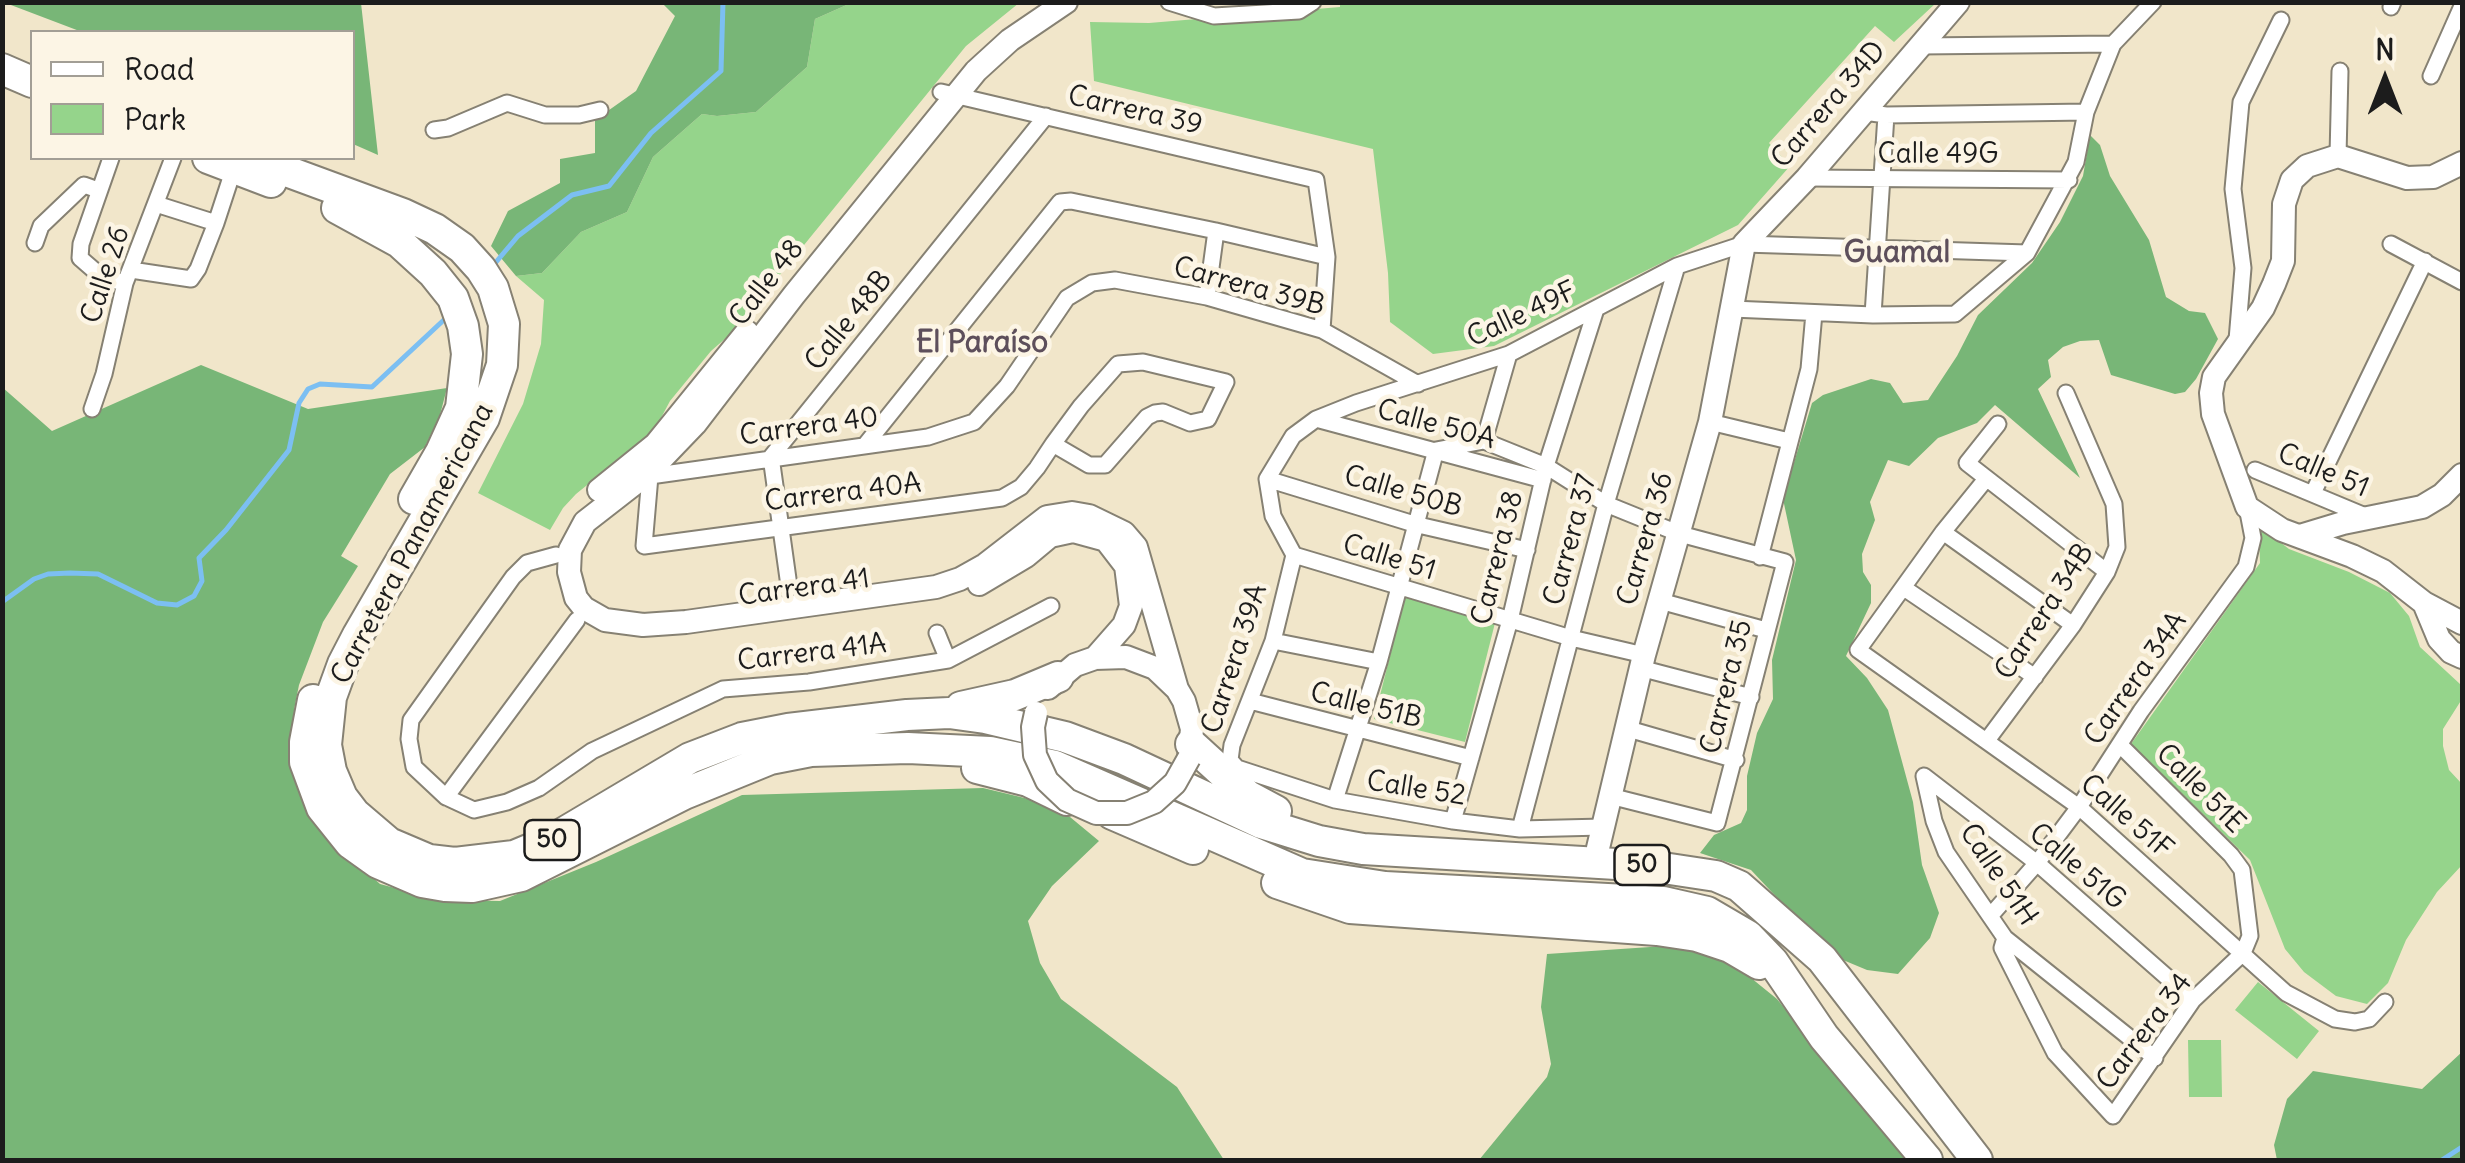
<!DOCTYPE html>
<meta charset="utf-8">
<style>
body{margin:0}
#map{position:relative;width:2465px;height:1163px;overflow:hidden;background:#f1e6ca;font-family:Delius,sans-serif}
canvas{display:block}
.frame{position:absolute;inset:0;border:5px solid #1c1c1c;pointer-events:none}
.legend{position:absolute;left:30px;top:30px;width:325px;height:130px;box-sizing:border-box;background:#fcf5e5;border:2px solid #a29e95;margin:0;padding:12px 18px;list-style:none;font-size:30px;color:#1c1c1c}
.legend li{display:flex;align-items:center;gap:20px;height:50px}
.legend b{width:50px;border:2px solid #a29e95}
.north{position:absolute;left:2335px;top:30px;width:100px;height:100px;-webkit-text-stroke:8px #fcf5e5;paint-order:stroke;rotate:0deg;font-size:28px;font-weight:700;line-height:40px;text-align:center;color:#1c1c1c}
.north::after{content:'';display:block;margin:auto;width:35px;height:45px;background:#1c1c1c;clip-path:polygon(50% 0,100% 100%,50% 72%,0 100%)}
</style>
<div id="map">
<canvas width="2465" height="1163"></canvas>
<div class="frame"></div>
<ul class="legend">
<li><b style="height:12px;background:#fff"></b>Road</li>
<li><b style="height:28px;background:#95d48b"></b>Park</li>
</ul>
<div class="north">N</div>
</div>
<script>
const ctx = document.querySelector('canvas').getContext('2d');
ctx.lineJoin = 'round';
function paint(path, color) { ctx.fillStyle = color; ctx.fill(path, 'evenodd'); }
const toPath = rows => new Path2D(rows.map(r => 'M' + r).join(''));
function stroke(path, color, width, dash) { ctx.strokeStyle = color; ctx.lineWidth = width; ctx.lineCap = dash ? 'butt' : 'round'; ctx.setLineDash(dash || []); ctx.stroke(path); }
function label(font, color, halo, rows, align = 'center') {
  ctx.font = font + ' Delius,sans-serif'; ctx.lineWidth = 9; ctx.setLineDash([]); ctx.textBaseline = 'middle'; ctx.strokeStyle = halo; ctx.fillStyle = color; for (const [text, x, y, turn = 0] of rows) {
    ctx.save(); ctx.translate(x, y); ctx.rotate((+turn || 0) * Math.PI / 180); ctx.textAlign = isNaN(turn) ? turn : align; if (halo) ctx.strokeText(text, 0, 0); ctx.fillText(text, 0, 0); ctx.restore();
  }
}
const green = toPath([
 [1340,2,1936,3,1894,42,1875,26,1769,143,1790,166,1738,225,1494,346,1433,354,1390,322,1388,273,1373,149,1094,81,1090,22,1149,23,1340,7],
 [851,3,1019,3,966,46,734,331,711,351,670,401,654,431,576,494,563,508,550,530,478,493,523,404,541,344,544,300,516,276,542,273,581,232,627,212,653,157,702,114,717,116,756,112,807,67,815,19],
 [2259,526,2289,549,2349,572,2390,593,2409,616,2420,647,2460,684,2462,699,2443,729,2443,746,2449,770,2462,784,2462,865,2437,892,2406,940,2388,983,2367,1004,2336,996,2304,972,2285,949,2250,860,2131,744,2260,563],
 [1405,597,1496,619,1465,742,1374,719],
 [2258,982,2319,1031,2297,1059,2235,1010],
 [2188,1040,2221,1040,2222,1097,2189,1097]
]);
const forest = toPath([
 [3,2,361,3,378,155,353,144,352,32,82,32],
 [662,3,851,3,815,19,807,67,756,112,717,116,702,114,653,157,627,212,581,232,542,273,516,276,491,246,508,211,560,183,560,159,595,153,595,120,636,91,675,16],
 [2090,135,2100,145,2110,176,2149,240,2166,297,2189,311,2205,313,2218,339,2196,379,2185,392,2175,394,2111,375,2099,340,2080,341,2063,347,2048,360,2051,377,2038,389,2080,478,1995,405,1977,423,1938,438,1909,466,1888,460,1870,502,1875,520,1862,554,1863,572,1871,585,1871,603,1846,656,1867,678,1888,710,1913,802,1922,865,1939,913,1930,938,1898,974,1867,970,1831,955,1751,870,1700,853,1714,835,1741,823,1747,810,1747,776,1757,733,1773,699,1772,660,1796,560,1783,499,1812,403,1823,395,1871,379,1890,383,1903,403,1928,400,1957,356,1978,315,2032,263,2060,222,2083,176],
 [201,365,308,409,447,388,440,415,425,447,390,474,341,556,358,566,323,622,299,685,294,710,293,745,335,844,380,884,439,900,500,901,596,862,742,795,983,788,1033,800,1070,817,1099,841,1052,886,1028,921,1040,963,1061,999,1177,1087,1224,1160,3,1160,2,387,52,431],
 [1665,946,1716,957,1740,969,1777,999,1906,1158,1904,1160,1479,1160,1547,1077,1551,1064,1541,1007,1547,954],
 [2462,1052,2462,1160,2277,1160,2274,1145,2287,1099,2313,1071,2422,1089]
]);
const stream = toPath([
 [491,268,518,236,572,195,609,186,651,133,721,71,723,2],
 [2,602,34,579,48,574,70,573,98,574,157,603,177,605,194,596,202,581,199,558,226,530,289,450,299,403,308,389,320,384,372,387,447,317],
 [2442,1160,2462,1147]
]);
const street = toPath([
 [1169,2,1214,16,1299,11,1313,2],
 [2391,7,2393,2],
 [1920,46,2113,44],
 [2431,76,2462,6],
 [941,92,1316,180,1327,257,1322,330],
 [1864,112,1886,115,2086,112],
 [434,130,448,128,507,103,545,115,579,115,600,110],
 [2338,156,2340,71],
 [111,158,81,244,80,258,103,278,125,283],
 [1807,178,2069,180],
 [156,204,216,223],
 [35,243,41,226,84,185,98,190],
 [2391,244,2462,282],
 [131,270,191,279,198,269,216,223,234,168],
 [1207,297,1216,231],
 [1732,309,1873,315,1955,314,2027,253,2076,162,2086,112,2113,44,2153,2],
 [1873,315,1886,115],
 [2237,340,2243,268,2233,189,2241,102,2281,20],
 [92,409,104,374,125,283,173,158],
 [1316,419,1543,480],
 [1710,422,1789,441],
 [1998,424,1967,463,2107,572],
 [1484,441,1509,354],
 [866,444,1060,202,1071,201,1216,231,1327,257],
 [2255,470,2370,518],
 [650,476,644,546,1002,498,1021,487,1037,468,1053,444,1081,406,1118,364,1143,362,1226,382,1208,419,1190,423,1163,412,1155,413,1147,417,1105,465,1089,465,1053,444],
 [650,476,928,437,974,422,1007,386,1067,298,1092,283,1115,280,1207,297,1322,330,1418,384],
 [1267,479,1414,524,1527,550],
 [1986,479,1943,532,1858,650,2079,807,2286,993,2335,1019,2355,1022,2369,1019,2385,1002],
 [2313,493,2425,261],
 [1943,532,2073,625],
 [556,555,527,563,513,577,411,720,409,739,414,767,446,797,474,810,507,802,539,788,592,751,723,689,809,682,948,660,1051,606],
 [1294,555,1571,638,1644,655],
 [1760,557,1809,369,1814,313],
 [789,586,771,457,1046,116],
 [1904,588,2035,677],
 [1660,601,1766,630],
 [937,633,948,660],
 [1273,641,1379,662],
 [1640,668,1751,697],
 [1250,701,1471,758],
 [1625,728,1736,760],
 [1988,739,2073,625,2107,572,2117,547,2114,504,2066,393],
 [1924,776,1934,821,1946,852,2005,938,2155,1058],
 [1924,776,2037,863,2193,1000],
 [446,797,577,620],
 [1335,800,1379,662,1436,450,1484,441,1546,466,1606,504,1680,534,1785,562,1717,823,1610,796],
 [1453,821,1510,620,1546,466,1596,309],
 [1603,827,1520,829,1453,821,1335,800,1237,768,1230,760,1232,745,1273,641,1294,555,1273,516,1267,479,1293,436,1316,419,1356,403,1509,354,1677,266,1744,244,2027,253],
 [1520,829,1606,504,1677,266],
 [1991,915,2037,863,2079,807,2141,711,2246,567,2253,538,2247,507],
 [2005,938,2002,948,2055,1053,2113,1116,2193,1000,2243,953,2250,936,2242,870,2231,855,2120,745]
]);
const secondary = toPath([
 [1066,2,1010,40,976,71,794,295,695,424,648,473,585,522,570,550,569,572,576,598,584,608,605,620,643,625,686,622,936,587,960,579,985,565,1047,517,1072,513,1089,516,1124,533,1136,547,1177,689],
 [2462,163,2433,177,2407,178,2338,156,2307,166,2292,180,2284,204,2283,261,2274,284,2263,308,2214,377,2211,393,2213,414,2247,507,2282,530,2352,556,2383,571,2424,603,2462,623],
 [599,490,656,444,747,332],
 [2300,536,2343,523,2422,507,2442,495,2462,475],
 [979,584,1026,556,1050,536,1073,531,1106,540,1126,566,1131,606,1124,625,1095,658],
 [2424,603,2439,639,2451,652,2462,657],
 [1048,688,1075,665,1095,658,1126,657,1155,668,1177,689,1184,701,1192,729,1189,758],
 [1598,848,1644,655,1710,422,1744,244,1807,178,1958,2]
]);
const highway = toPath([
 [2,69,32,82],
 [208,158,271,182],
 [251,158,403,214,435,229,462,248,481,269,493,288,504,324,502,365,484,418,358,635,343,664,331,697,326,745,331,771,342,797,355,814,389,843,429,860,455,863,514,856,550,841,690,758,742,738,788,729,907,715,949,713,985,718,1065,737,1124,759,1261,823,1319,841,1363,849,1650,866,1716,876,1739,886,1822,959,1977,1160],
 [337,208,399,242,433,273,453,298,463,326,467,354,461,408,441,452,414,499],
 [313,700,305,742,305,762,322,808,350,843,378,863,422,882,445,886,472,887,521,876,684,794,770,759,811,751,908,748,990,752,1055,766,1302,874,1385,887,1663,902,1707,912,1748,936,1773,962,1824,1037,1927,1160],
 [961,707,1015,695,1058,677],
 [1191,744,1248,796,1276,811],
 [977,768,1028,781,1067,800],
 [1112,814,1193,849],
 [1277,883,1350,908,1657,930,1697,936,1730,947,1759,964]
]);
const secondaryBridge = toPath([
 [1036,713,1033,727,1035,755,1047,781,1067,800,1096,813,1127,813,1154,802,1175,783,1189,758]
]);
const shields = [
 [552,840,55],
 [1642,865,55]
];
const shieldNames = [
 ["50",552,840],
 ["50",1642,865]
];
const streetNames = [
 ["Carrera 34D",1829,105,-49],
 ["Carrera 39",1135,111,13],
 ["Calle 49G",1938,155],
 ["Calle 26",106,275,-72],
 ["Calle 48",767,283,-52],
 ["Carrera 39B",1249,287,15],
 ["Calle 49F",1522,315,-25],
 ["Calle 48B",849,321,-51],
 ["Calle 50A",1436,425,15],
 ["Carrera 40",809,427,-8],
 ["Calle 51",2323,471,23],
 ["Calle 50B",1403,492,16],
 ["Carrera 40A",843,493,-7],
 ["Carrera 36",1646,539,-74],
 ["Carrera 37",1571,540,-75],
 ["Carretera Panamericana",413,544,-62],
 ["Calle 51",1389,558,17],
 ["Carrera 38",1498,558,-76],
 ["Carrera 41",804,588,-8],
 ["Carrera 34B",2045,612,-57],
 ["Carrera 41A",812,653,-7],
 ["Carrera 39A",1235,659,-72],
 ["Carrera 34A",2136,679,-55],
 ["Carrera 35",1727,687,-76],
 ["Calle 51B",1366,706,14],
 ["Calle 52",1416,789,9],
 ["Calle 51E",2200,789,45],
 ["Calle 51F",2126,817,41],
 ["Calle 51G",2077,867,40],
 ["Calle 51H",1998,875,56],
 ["Carrera 34",2145,1032,-53]
];
const neighbourhoodNames = [
 ["Guamal",1897,253],
 ["El Paraíso",982,343]
];
paint(green, '#95d48b');
paint(forest, '#78b677');
stroke(stream, '#7cbff2', 5);
stroke(street, '#868173', 19);
stroke(secondary, '#868173', 26);
stroke(highway, '#868173', 34);
stroke(street, '#fff', 15);
stroke(secondary, '#fff', 22);
stroke(highway, '#fff', 30);
stroke(secondaryBridge, '#868173', 26, []);
stroke(secondaryBridge, '#fff', 22);
for (const [x, y, w] of shields) { const box = new Path2D(); box.roundRect(x - w / 2, y - 20, w, 40, 8); ctx.fillStyle = '#fcf5e5'; ctx.fill(box); stroke(box, '#1c1c1c', 2.5); }
label('bold 25px', '#1c1c1c', null, shieldNames);
label('28px', '#1c1c1c', '#fcf5e5', streetNames);
label('bold 30px', '#5d4f5b', '#fcf5e5', neighbourhoodNames);
</script>
